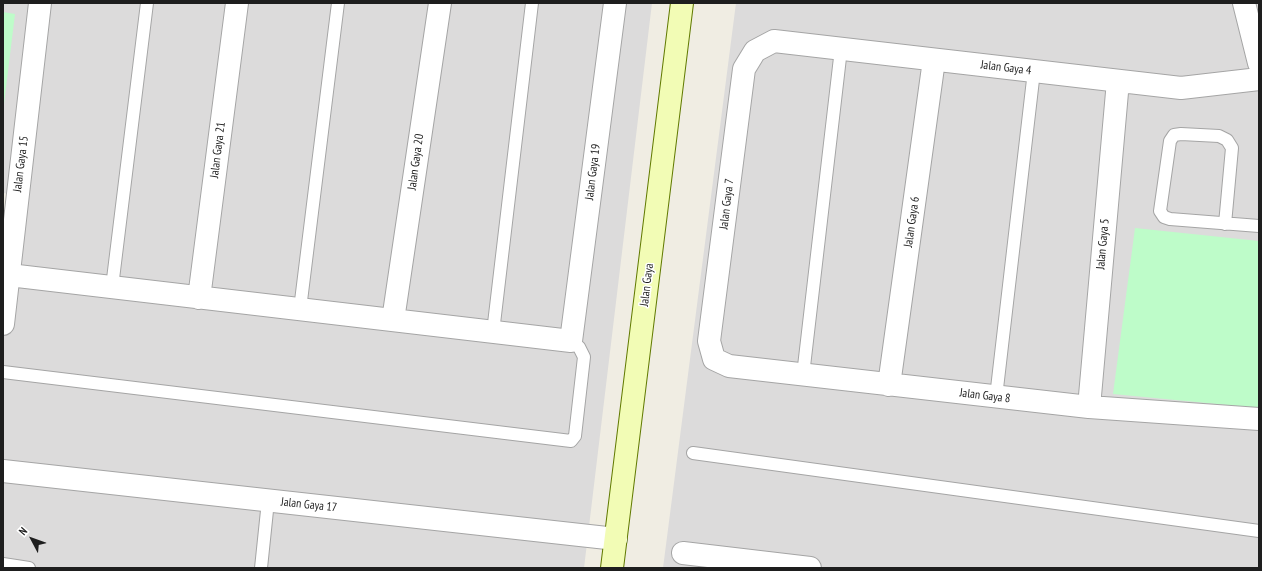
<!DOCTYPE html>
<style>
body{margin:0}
#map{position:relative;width:1262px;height:571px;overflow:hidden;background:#f0ede3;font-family:"PT Sans Narrow",sans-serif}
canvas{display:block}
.frame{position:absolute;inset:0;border:4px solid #1e1e1e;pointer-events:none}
.north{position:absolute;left:12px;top:519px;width:40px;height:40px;-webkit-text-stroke:3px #fff;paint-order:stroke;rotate:311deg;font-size:11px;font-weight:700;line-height:16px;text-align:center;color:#1e1e1e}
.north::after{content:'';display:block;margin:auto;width:14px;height:18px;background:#1e1e1e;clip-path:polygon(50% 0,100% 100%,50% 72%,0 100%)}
</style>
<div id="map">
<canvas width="1262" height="571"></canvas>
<div class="frame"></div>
<div class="north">N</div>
</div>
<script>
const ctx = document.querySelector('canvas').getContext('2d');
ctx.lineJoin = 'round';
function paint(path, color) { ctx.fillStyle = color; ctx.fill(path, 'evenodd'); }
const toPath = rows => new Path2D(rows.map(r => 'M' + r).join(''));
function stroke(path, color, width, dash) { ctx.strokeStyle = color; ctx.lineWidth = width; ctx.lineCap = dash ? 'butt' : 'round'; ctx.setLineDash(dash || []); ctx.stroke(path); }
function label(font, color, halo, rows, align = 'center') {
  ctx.font = font + ' "PT Sans Narrow",sans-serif'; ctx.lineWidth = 3; ctx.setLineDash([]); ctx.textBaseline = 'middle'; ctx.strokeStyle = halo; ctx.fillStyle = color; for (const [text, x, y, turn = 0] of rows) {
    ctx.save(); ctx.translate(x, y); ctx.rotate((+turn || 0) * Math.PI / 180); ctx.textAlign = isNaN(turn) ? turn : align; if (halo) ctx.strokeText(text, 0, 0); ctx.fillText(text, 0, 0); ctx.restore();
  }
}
const residential = toPath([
 [3,3,652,3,584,568,3,568,3,252,9,194,3,193],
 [736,3,1259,3,1259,568,663,568]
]);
const park = toPath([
 [3,12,15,14,3,112],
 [1135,228,1259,241,1259,408,1113,394]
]);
const lane = toPath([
 [1225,224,1232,148,1227,140,1219,136,1181,134,1174,135,1170,141,1160,211,1164,217,1170,219,1259,226],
 [112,287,147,3],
 [300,309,338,3],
 [493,332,532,3],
 [3,372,571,441,575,436,584,357,579,347,571,341],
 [803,375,841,49],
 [996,397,1034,71],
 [693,453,1259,531],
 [3,564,29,568],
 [261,568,268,501]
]);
const street = toPath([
 [1244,3,1259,63],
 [1259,79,1181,88,774,41,755,51,744,69,709,341,714,359,729,366,1089,407,1259,419],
 [9,275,571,341,615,3],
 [199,298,237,3],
 [393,320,440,3],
 [3,324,40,3],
 [889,385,934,60],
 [1089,407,1118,81],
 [3,471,616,539],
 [683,553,810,568]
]);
const secondary = toPath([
 [612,568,682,3]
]);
const streetNames = [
 ["Jalan Gaya 4",1006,68,7],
 ["Jalan Gaya 21",218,150,-83],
 ["Jalan Gaya 20",416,162,-82],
 ["Jalan Gaya 15",21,164,-83],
 ["Jalan Gaya 19",593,172,-83],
 ["Jalan Gaya 7",727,204,-83],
 ["Jalan Gaya 6",912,222,-82],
 ["Jalan Gaya 5",1103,244,-85],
 ["Jalan Gaya",647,285,-83],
 ["Jalan Gaya 8",985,396,7],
 ["Jalan Gaya 17",309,505,6]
];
paint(residential, '#dcdbdb');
paint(park, '#befcc9');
stroke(lane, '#a5a5a5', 14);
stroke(street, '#a5a5a5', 24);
stroke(secondary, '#617a00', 24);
stroke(lane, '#fff', 12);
stroke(street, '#fff', 22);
stroke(secondary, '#f2fcb5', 22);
label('12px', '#1e1e1e', '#fff', streetNames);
</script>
